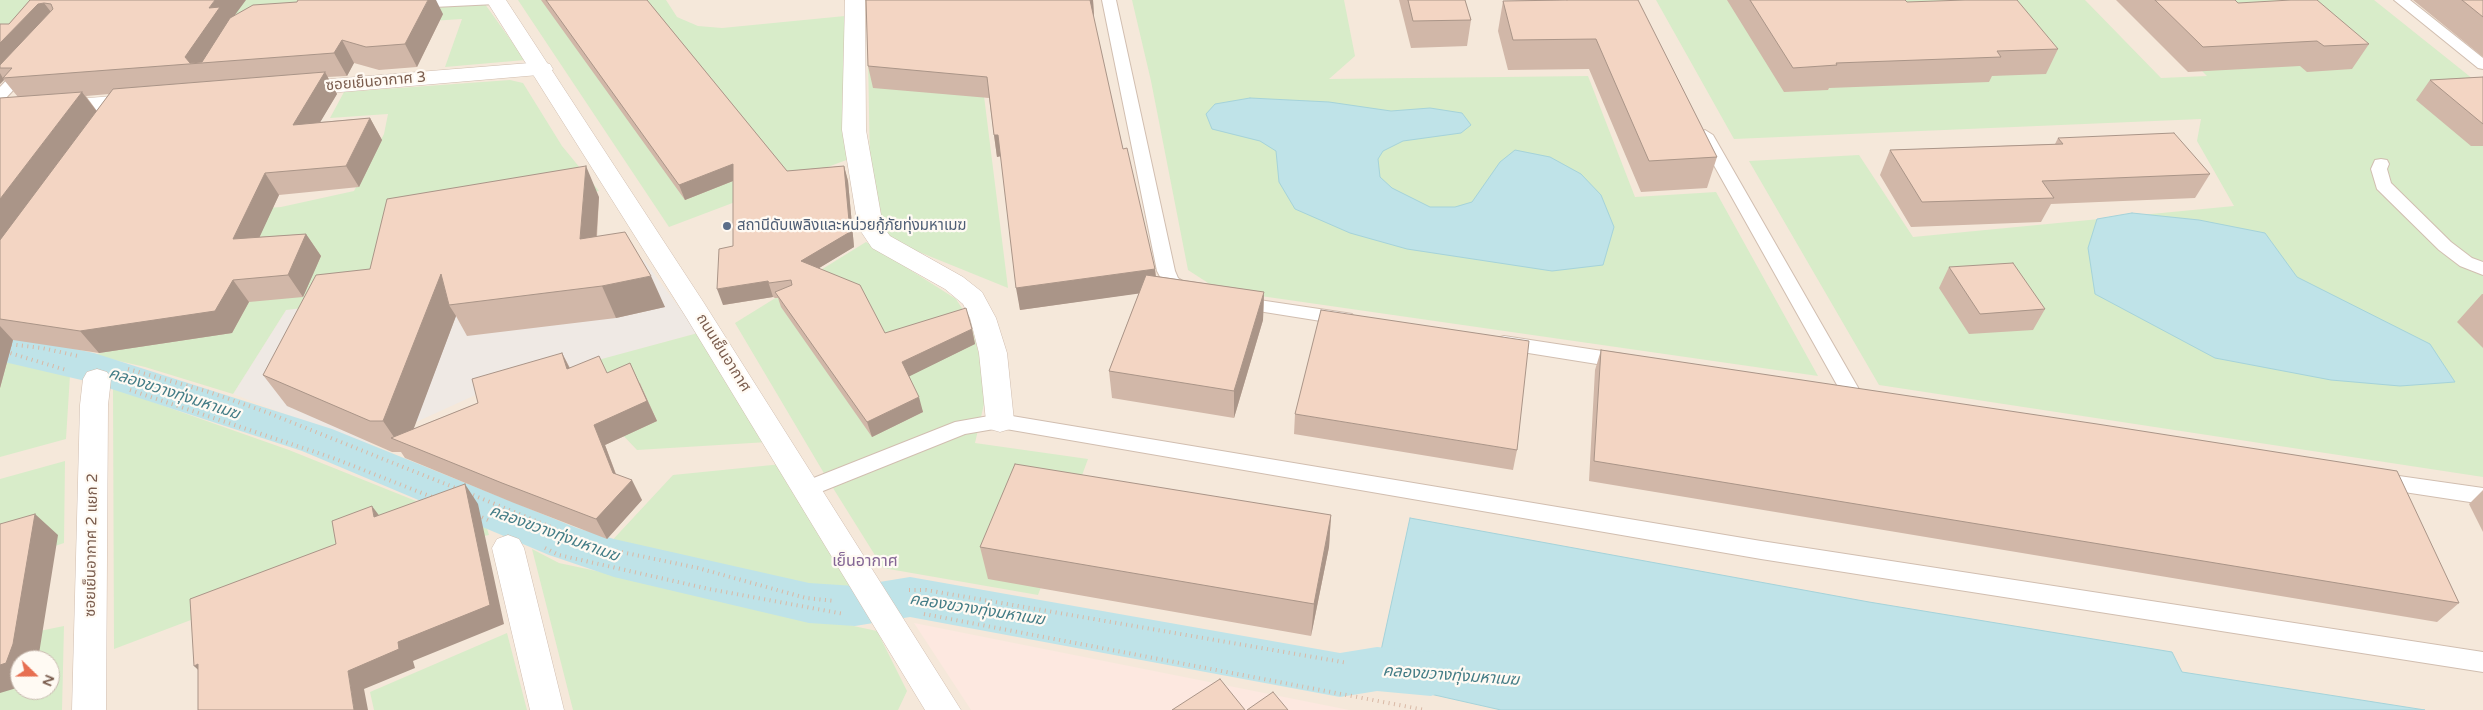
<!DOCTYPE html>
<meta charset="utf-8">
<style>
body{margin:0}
#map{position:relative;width:2483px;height:710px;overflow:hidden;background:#fdf6ec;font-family:"Varela Round",sans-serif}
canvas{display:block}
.north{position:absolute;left:10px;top:650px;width:50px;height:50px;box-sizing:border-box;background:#fffaf3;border:1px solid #cabbb1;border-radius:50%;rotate:112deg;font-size:14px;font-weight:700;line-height:20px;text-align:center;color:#7a5c4d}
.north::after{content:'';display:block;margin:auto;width:18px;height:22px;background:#e76f51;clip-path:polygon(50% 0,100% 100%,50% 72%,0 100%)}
</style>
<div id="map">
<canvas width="2483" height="710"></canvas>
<div class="north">N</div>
</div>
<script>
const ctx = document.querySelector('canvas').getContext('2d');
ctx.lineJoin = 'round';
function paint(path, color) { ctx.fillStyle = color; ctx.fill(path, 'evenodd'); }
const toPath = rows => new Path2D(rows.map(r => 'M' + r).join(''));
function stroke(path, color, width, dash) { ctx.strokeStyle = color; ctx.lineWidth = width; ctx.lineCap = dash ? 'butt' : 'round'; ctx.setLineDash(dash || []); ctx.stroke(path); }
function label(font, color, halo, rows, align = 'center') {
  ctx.font = font + ' "Varela Round","Noto Sans Thai",sans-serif'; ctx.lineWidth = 4.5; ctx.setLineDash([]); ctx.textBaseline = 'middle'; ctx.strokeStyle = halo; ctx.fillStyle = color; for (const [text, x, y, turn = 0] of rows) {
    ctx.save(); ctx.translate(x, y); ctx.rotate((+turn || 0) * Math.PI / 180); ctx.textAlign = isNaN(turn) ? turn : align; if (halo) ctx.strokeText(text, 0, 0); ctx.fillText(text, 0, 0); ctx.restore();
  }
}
const residential = toPath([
 [0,0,2483,0,2483,710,0,710],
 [20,660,50,660,50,690,20,690]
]);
const commercial = toPath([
 [914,623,1349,710,971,710]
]);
const industrial = toPath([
 [644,260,698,333,482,392,366,445,233,394,286,310]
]);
const green = toPath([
 [0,0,63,0,0,46],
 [232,0,482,0,525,60,445,67,462,19,290,30,208,38],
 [518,0,666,0,677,17,698,26,722,28,845,16,849,159,669,227],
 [867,0,972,0,1008,288,892,241,871,222],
 [1132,0,1344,0,1355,56,1329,79,1588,76,1635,197,1716,192,1818,376,1219,290,1188,270,1151,81],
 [1656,0,2085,0,2161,78,2207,76,2131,0,2374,0,2483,87,2483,477,1879,385,1749,161,1859,155,1913,237,2234,206,2197,141,2201,119,1734,139],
 [510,80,523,83,562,146,599,191,402,230,384,298,286,310,233,394,145,367,93,355,226,321,213,212,281,207,354,191,384,134,388,114,330,118,344,92],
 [866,242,956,299,970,321,980,358,984,404,975,443,1088,459,1038,595,883,568,828,480,735,323],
 [698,333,768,442,637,450,561,370],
 [0,354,70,375,66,439,0,457],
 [113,388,289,450,416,501,486,525,489,535,342,563,114,649],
 [65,461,64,543,16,559,0,598,0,479],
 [782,464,861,596,840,600,816,598,607,546,673,475],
 [532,549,559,563,877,631,907,691,898,710,573,710],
 [64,626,62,710,0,710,0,639],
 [20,660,50,660,50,690,20,690],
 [507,633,527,710,374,710,370,692]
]);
const water = toPath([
 [1250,98,1329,102,1391,111,1430,108,1462,113,1471,125,1461,133,1403,141,1383,151,1378,159,1380,177,1392,188,1430,207,1455,207,1472,202,1500,162,1515,150,1550,157,1581,174,1601,195,1614,227,1603,265,1552,271,1407,249,1350,233,1295,209,1279,182,1276,151,1260,141,1212,129,1206,114,1215,104,1250,98],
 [2132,213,2199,220,2265,233,2297,277,2430,344,2455,382,2400,386,2331,380,2215,358,2095,294,2088,248,2097,219,2132,213],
 [1410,518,1869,602,2172,652,2182,672,2425,710,1501,710,1377,682,1377,669,1410,518]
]);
const canal = toPath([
 [0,333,94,353,332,429,577,528,614,539,809,583,855,586,910,577,1340,653,1377,647,1431,652,1448,659,1456,674,1448,689,1431,696,1377,691,1340,697,910,617,855,626,809,623,614,577,549,555,302,451,90,382,0,361,0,333]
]);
const path = toPath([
 [0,343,42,348,78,356],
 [0,350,66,370],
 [128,369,209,392,266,412,458,489],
 [130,390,333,458,432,497],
 [468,493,602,548,698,568,806,598,835,601],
 [477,515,490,521],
 [545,548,559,555,709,589,844,614],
 [909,590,926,590,1348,663],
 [924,614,1425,710]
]);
const service = toPath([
 [412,0,503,0,496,4,413,8,406,4,412,0],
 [1102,0,1116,0,1175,271,1178,278,1194,288,1197,292,1194,296,1188,298,1182,296,1165,286,1157,271,1102,0],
 [2394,0,2410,0,2483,58,2483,69,2478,68,2394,0],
 [26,64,31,65,33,68,31,71,5,99,0,101,0,87,21,65,26,64],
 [1705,130,1713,135,1860,391,1863,396,1860,401,1853,403,1846,401,1697,135,1705,130],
 [2381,159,2387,160,2389,164,2387,169,2391,183,2451,242,2472,258,2483,262,2483,275,2460,266,2439,250,2377,189,2371,169,2375,160,2381,159],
 [1239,297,1346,313,1352,314,1355,319,1352,324,1346,325,1233,307,1230,303,1233,299,1239,297],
 [1504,336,1622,354,1629,356,1631,361,1629,366,1622,368,1497,348,1495,343,1497,338,1504,336],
 [1000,414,1761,541,2483,652,2483,672,1761,559,1000,428,965,434,808,497,801,495,798,489,801,483,955,422,1000,414],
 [2378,473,2483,488,2483,504,2371,487,2368,481,2371,475,2378,473]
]);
const minor = toPath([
 [845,0,865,0,866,130,883,226,890,236,963,277,982,292,996,318,1007,353,1014,421,1010,429,1000,432,990,429,986,421,979,353,970,318,963,304,945,289,872,248,858,227,842,130,845,0],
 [542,62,550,64,553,69,550,74,294,96,286,94,283,89,286,84,294,82,542,62],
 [139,94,147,96,150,101,147,106,0,119,0,105,139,94],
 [97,369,107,372,111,379,108,405,106,710,72,710,80,405,83,379,87,372,97,369],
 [508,535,519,539,524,548,564,710,530,710,492,548,497,539,508,535]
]);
const tertiary = toPath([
 [486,0,506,0,704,303,961,710,925,710,686,317,486,0]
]);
const wall = toPath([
 [30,0,235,15,443,14,417,67,379,70,354,63,347,76,327,77,337,94,320,122,370,118,382,140,359,187,279,195,259,237,306,234,321,256,303,297,249,302,232,333,99,353,13,340,0,388,0,98,18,97,4,80,0,84,0,24,9,24],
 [109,94,97,111,86,96],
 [541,0,647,0,787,171,844,166,848,181,854,247,819,268,885,333,972,329,975,344,909,376,923,412,872,437,781,307,778,298,775,298,773,297,723,305,733,246,733,181,685,200],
 [866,0,1093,0,1094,16,1093,16,1123,149,1155,269,1156,276,1264,292,1263,320,1234,418,1112,398,1109,371,1139,293,1020,310,1001,156,997,157,989,98,873,88,868,66],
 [1399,0,1465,0,1471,20,1467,46,1411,48],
 [1559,0,1717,157,1707,188,1641,192,1589,69,1508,70,1498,31,1503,1],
 [1727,0,1905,0,1907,2,2058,49,2046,74,1992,76,1989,82,1829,88,1828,90,1784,92],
 [2116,0,2235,0,2238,3,2369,44,2352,69,2307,72,2300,66,2188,72],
 [2413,0,2483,0,2483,57],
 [2483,77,2483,146,2471,146,2416,100,2430,80],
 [2058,138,2210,174,2195,198,2051,204,2041,222,1911,227,1880,175,1890,150,2055,144],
 [599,197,597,237,665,307,616,318,467,336,456,316,413,429,478,403,562,353,570,368,607,373,640,383,657,421,605,445,616,474,642,500,607,539,514,503,405,458,401,452,392,452,287,406,263,375,370,269],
 [1949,267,2045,309,2033,330,1969,334,1939,288],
 [2482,294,2483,294,2483,348,2457,322],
 [1601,350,2459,603,2437,622,1589,481,1595,370],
 [1295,414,1517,450,1513,470,1294,434],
 [2483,490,2483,532,2469,504],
 [1331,515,1329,547,1311,636,988,579,980,547]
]);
const shadedWall = toPath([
 [215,0,246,0,229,23,212,62,190,64,185,57,209,8],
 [428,0,436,0,443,14,417,67,405,44],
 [1089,0,1093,0,1094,16,1091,16],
 [44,3,61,25,12,68,0,68,0,43,38,4],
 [342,40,354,63,347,76,334,53],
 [325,72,337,94,306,146,293,125],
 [0,73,4,80,0,84],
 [82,92,98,113,0,246,0,199],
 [370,118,382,140,359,187,346,166],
 [994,135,998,135,1001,156,997,157],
 [733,164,738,179,685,200,679,185],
 [586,166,599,197,594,271,580,239],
 [844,166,848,181,854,247,806,276,801,261],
 [265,173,279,195,249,260,233,239],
 [306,234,321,256,303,297,288,275],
 [1155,269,1157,291,1020,310,1016,288],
 [441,274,449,305,456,316,408,444,396,440,383,421],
 [651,276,665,307,616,318,602,286],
 [233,280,249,302,232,333,99,353,80,331],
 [768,281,773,297,723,305,717,289],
 [1264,292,1263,320,1234,418,1234,391],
 [0,326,13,340,0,388],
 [972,329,975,344,906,378,902,362],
 [562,353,572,373,567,369],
 [630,363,657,421,605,445,622,491,632,480,642,500,607,539,596,519,613,473,594,425],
 [919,397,923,412,872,437,867,422],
 [465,484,478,504,504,624,413,661,415,668,364,689,368,710,354,710,348,671,398,642],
 [372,506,387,526,374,517],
 [35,514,58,535,38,660,20,660,20,687,0,693,0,665],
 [1331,515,1329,547,1311,636,1314,604],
 [198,664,214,685,194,666]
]);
const building = toPath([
 [30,0,215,0,209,8,220,7,185,57,190,63,202,62,230,18,253,5,297,2,298,0,428,0,405,44,366,47,342,40,334,53,3,78,12,68,0,68,0,65,53,9,51,4,44,3,38,4,0,43,0,24,9,24,30,0],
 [546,0,647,0,787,171,844,166,850,232,801,261,860,285,885,333,966,308,972,329,902,362,919,397,867,422,775,292,792,285,791,280,769,283,768,281,717,289,719,249,733,246,733,164,679,185,546,0],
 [866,0,1090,0,1123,149,1127,148,1155,269,1016,288,998,135,994,135,987,77,868,66,866,0],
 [1408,0,1465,0,1471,20,1413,21,1408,0],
 [1567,0,1638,0,1717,157,1649,161,1596,39,1513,40,1503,1,1567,0],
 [1750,0,1905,0,1907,2,1965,0,2017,0,2058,49,1997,51,2001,57,1836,63,1837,65,1793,68,1750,0],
 [2155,0,2235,0,2238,3,2291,0,2317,0,2369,44,2324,46,2317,41,2203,47,2155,0],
 [2462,0,2483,0,2483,17,2462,0],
 [325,72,293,125,370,118,346,166,265,173,233,239,306,234,288,275,233,280,215,311,80,331,0,319,0,240,113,89,325,72],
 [2483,77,2483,124,2430,80,2483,77],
 [82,92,0,199,0,98,82,92],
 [2174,133,2210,174,2042,181,2054,198,1922,202,1890,150,2063,144,2058,138,2174,133],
 [586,166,580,239,625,232,651,276,602,286,449,305,441,274,383,421,370,421,263,375,316,275,370,269,387,199,586,166],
 [2013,263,2045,309,1980,314,1949,267,2013,263],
 [1146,275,1264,292,1234,391,1109,371,1146,275],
 [1321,310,1529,341,1517,450,1295,414,1321,310],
 [1601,350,2097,424,2397,471,2459,603,1594,461,1601,350],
 [562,353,567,369,599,356,607,373,630,363,647,401,594,425,613,473,632,480,596,519,502,483,391,438,478,403,472,379,562,353],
 [1015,464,1331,515,1314,604,980,547,1015,464],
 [465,484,490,605,398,642,399,649,348,671,354,710,198,710,198,664,194,666,190,599,336,544,332,521,372,506,374,517,465,484],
 [35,514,13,644,6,663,0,665,0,524,35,514],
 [1220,679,1245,710,1172,710,1220,679],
 [1273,692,1288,710,1247,710,1273,692]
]);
const markers = [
 [727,226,5,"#5c6f8a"]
];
const streetNames = [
 ["ซอยเย็นอากาศ 3",376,82,-5],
 ["ถนนเย็นอากาศ",723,353,58],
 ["ซอยเย็นอากาศ 2 แยก 2",92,545,-89]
];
const serviceNames = [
 ["สถานีดับเพลิงและหน่วยกู้ภัยทุ่งมหาเมฆ",737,226]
];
const waterNames = [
 ["คลองขวางทุ่งมหาเมฆ",174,394,18],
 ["คลองขวางทุ่งมหาเมฆ",554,534,20],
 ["คลองขวางทุ่งมหาเมฆ",977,610,9],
 ["คลองขวางทุ่งมหาเมฆ",1451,676,4]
];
const neighbourhoodNames = [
 ["เย็นอากาศ",865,562]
];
paint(residential, '#f5e8da');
paint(commercial, '#fde8e0');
paint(industrial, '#efe9e4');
paint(green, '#d8ecc9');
paint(water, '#bfe3e8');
stroke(water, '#a5d3da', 1);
paint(canal, '#bfe3e8');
stroke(service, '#d1beb0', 2);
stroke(minor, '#d1beb0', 1);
stroke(tertiary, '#d1beb0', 1);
stroke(path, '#d9b8a5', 4, [1, 4.5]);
paint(service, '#fff');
paint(minor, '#fff');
paint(tertiary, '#fff');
paint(wall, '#d1b7a8');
paint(shadedWall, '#aa9588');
paint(building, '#f3d5c3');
stroke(building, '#aa9588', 1);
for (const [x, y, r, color] of markers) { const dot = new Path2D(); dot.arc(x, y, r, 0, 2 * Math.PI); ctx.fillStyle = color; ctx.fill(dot); stroke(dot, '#fffaf3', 2); }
label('15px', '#7a5c4d', '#fffaf3', streetNames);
label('15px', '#4e5e75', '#fffaf3', serviceNames, 'left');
label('italic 16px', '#437c86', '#fffaf3', waterNames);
label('16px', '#846695', '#fffaf3', neighbourhoodNames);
</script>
